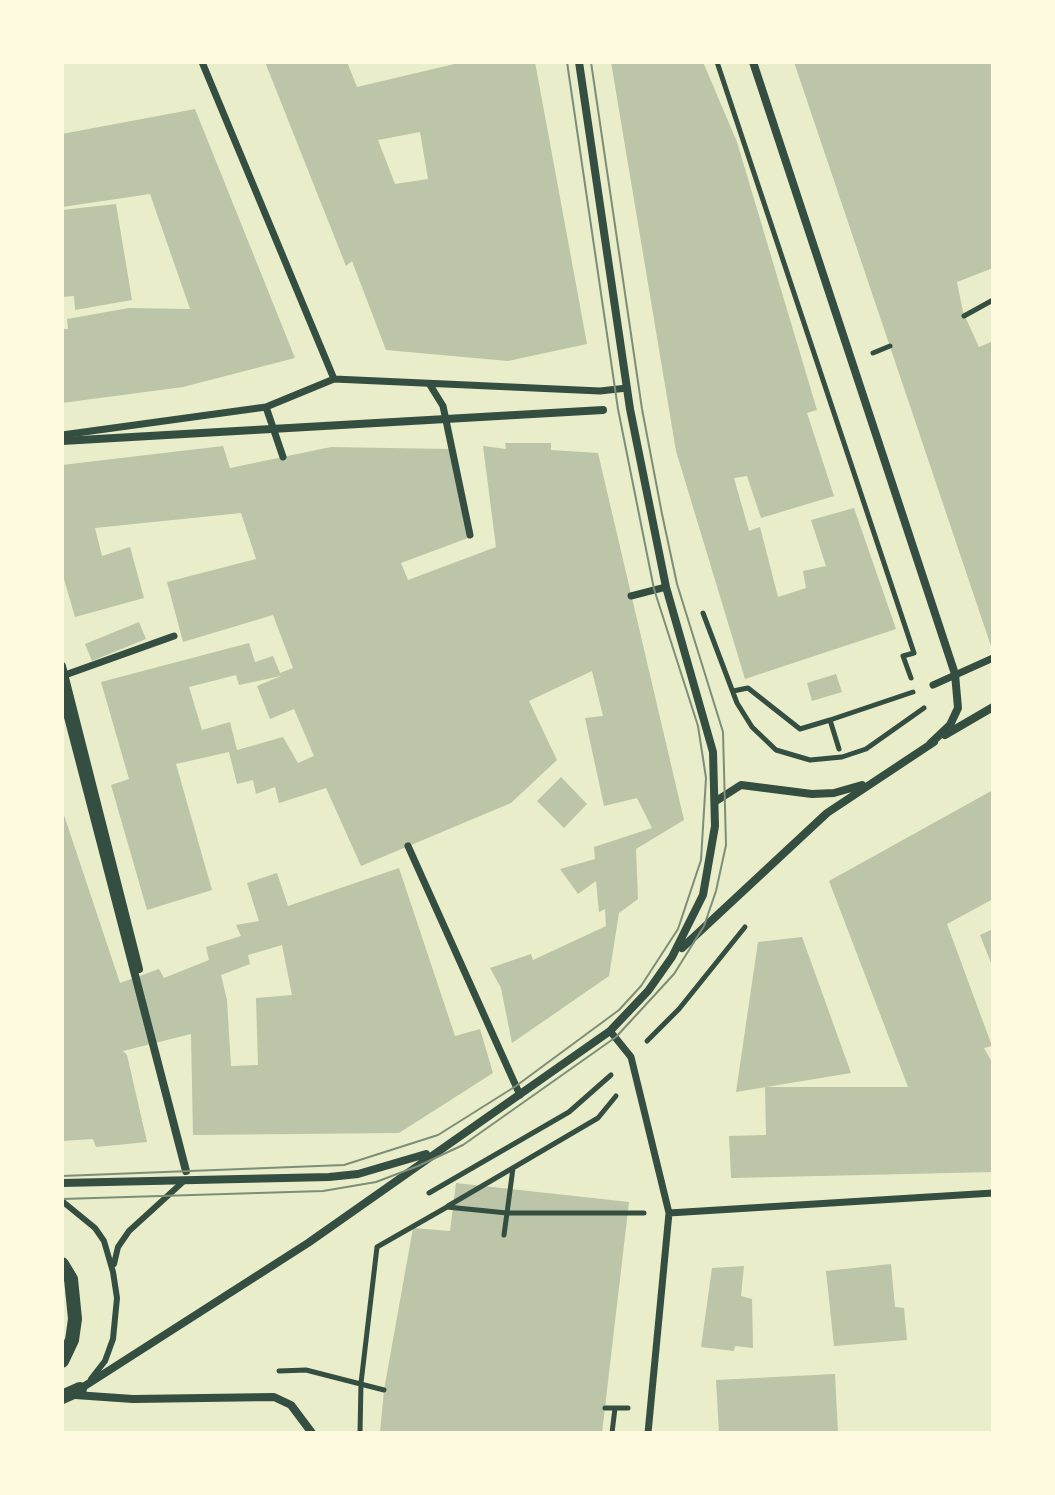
<!DOCTYPE html>
<style>
body{margin:0}
#map{position:relative;width:1055px;height:1495px;overflow:hidden;background:#e9edc9;font-family:"Public Sans",sans-serif}
canvas{display:block}
.frame{position:absolute;inset:0;border:64px solid #fefae0;pointer-events:none}
</style>
<div id="map">
<canvas width="1055" height="1495"></canvas>
<div class="frame"></div>
</div>
<script>
const ctx = document.querySelector('canvas').getContext('2d');
ctx.lineJoin = 'round';
function paint(path, color) { ctx.fillStyle = color; ctx.fill(path, 'evenodd'); }
const toPath = rows => new Path2D(rows.map(r => 'M' + r).join(''));
function stroke(path, color, width, dash) { ctx.strokeStyle = color; ctx.lineWidth = width; ctx.lineCap = dash ? 'butt' : 'round'; ctx.setLineDash(dash || []); ctx.stroke(path); }
const building = toPath([
 [265,62,347,62,357,87,463,62,535,62,587,344,508,361,386,350,352,261,346,266],
 [420,132,428,179,395,184,378,140],
 [611,62,703,62,737,142,817,410,807,413,834,496,761,518,747,476,734,478,749,531,760,527,778,597,806,588,803,571,826,566,811,520,854,508,896,629,745,679,676,451],
 [794,62,993,62,993,268,957,282,963,312,979,347,993,341,993,652],
 [195,109,295,358,183,387,62,403,62,329,68,329,67,319,129,308,190,309,150,194,62,207,62,134],
 [116,204,132,300,75,310,74,296,62,297,62,210],
 [505,443,551,443,551,450,598,453,684,820,636,849,638,899,619,913,609,976,512,1043,501,988,490,968,531,954,533,960,606,926,605,909,599,912,596,881,578,894,560,869,595,859,594,847,652,828,637,798,604,806,585,718,603,716,592,671,529,701,557,760,511,803,361,866,326,788,279,803,275,787,256,794,253,780,237,784,229,752,176,764,212,890,147,910,111,785,129,779,101,682,249,643,255,662,273,656,280,673,293,668,273,615,183,642,167,582,256,559,241,513,95,528,102,556,130,547,144,598,75,617,62,572,62,465,223,446,230,468,331,447,449,449,468,538,401,563,408,580,496,547,483,446,506,449],
 [236,675,239,685,281,676,257,686,270,719,294,709,314,756,298,763,283,737,237,750,230,722,202,730,189,687],
 [139,622,146,639,92,661,85,644],
 [836,674,842,692,812,701,807,683],
 [561,777,587,804,564,828,537,801],
 [993,790,993,899,947,924,992,1046,984,1048,993,1064,993,1172,731,1178,729,1136,766,1135,765,1087,908,1087,829,881],
 [62,809,120,983,159,969,164,978,209,960,206,947,241,936,236,925,259,921,247,883,277,873,288,906,399,868,455,1036,480,1029,493,1073,399,1133,193,1135,191,1034,123,1051,127,1055,147,1142,96,1147,93,1139,62,1141],
 [282,945,292,995,256,998,258,1065,231,1066,227,1000,221,975,250,964,248,955],
 [993,929,993,968,980,935],
 [802,937,851,1073,736,1092,758,942],
 [456,1183,629,1202,602,1433,380,1433,384,1390,413,1228,450,1231],
 [891,1264,895,1307,904,1308,907,1340,834,1346,826,1271],
 [744,1266,741,1296,752,1299,753,1348,735,1346,734,1351,701,1347,712,1268],
 [835,1374,838,1433,719,1433,716,1380]
]);
const path = toPath([
 [717,62,914,653,903,656,911,678],
 [964,316,993,300],
 [873,353,890,346],
 [703,613,737,703,752,727,776,750,810,760,842,757,866,749,924,708],
 [733,691,748,688,800,729,830,720],
 [839,749,830,720,913,692],
 [647,1041,679,1009,745,927],
 [513,1168,507,1213,644,1213],
 [429,1193,569,1112,611,1075],
 [448,1206,598,1118,616,1096],
 [279,1371,306,1370,384,1390],
 [605,1408,628,1408],
 [360,1433,361,1383,377,1247,447,1207,507,1213,504,1235],
 [612,1433,615,1408]
]);
const service = toPath([
 [62,1201,95,1228,104,1241,113,1272,117,1298,113,1339,105,1361,91,1379],
 [114,1264,118,1247,129,1231,185,1180]
]);
const pedestrian = toPath([
 [202,62,334,379],
 [430,385,443,406,470,535],
 [266,407,283,457],
 [62,435,266,407,334,379,600,391,627,388],
 [631,596,666,587],
 [65,675,174,636],
 [933,685,993,658],
 [408,846,520,1095],
 [610,1031,631,1057,669,1213,648,1433],
 [669,1213,993,1193]
]);
const minor = toPath([
 [753,62,955,674,958,708,950,725,930,744],
 [62,441,603,410],
 [62,666,139,969],
 [62,694,186,1171],
 [945,735,993,707],
 [716,801,741,785,812,794,834,793,862,785],
 [682,948,827,813,934,742],
 [62,1183,329,1177,358,1174,426,1154],
 [80,1389,308,1243,610,1031,648,991,672,957,703,895,715,826,713,752,666,587,630,409,579,62],
 [75,1395,133,1399,274,1397,291,1405,312,1433]
]);
const tertiary = toPath([
 [62,1264,71,1279,75,1319,72,1340,62,1361],
 [62,1397,80,1389]
]);
const tram = toPath([
 [62,1176,344,1165,438,1135,516,1086,619,1010,641,986,678,929,701,860,706,778,698,726,654,589,618,409,567,62],
 [62,1199,323,1191,376,1182,418,1166,463,1145,616,1037,674,974,704,926,716,891,726,845,723,732,677,584,662,514,642,409,591,62]
]);
paint(building, '#bcc5a7');
stroke(path, '#344e41', 5);
stroke(service, '#344e41', 6);
stroke(pedestrian, '#344e41', 7);
stroke(minor, '#344e41', 8);
stroke(tertiary, '#344e41', 14);
stroke(tram, '#7c8e77', 2);
</script>
